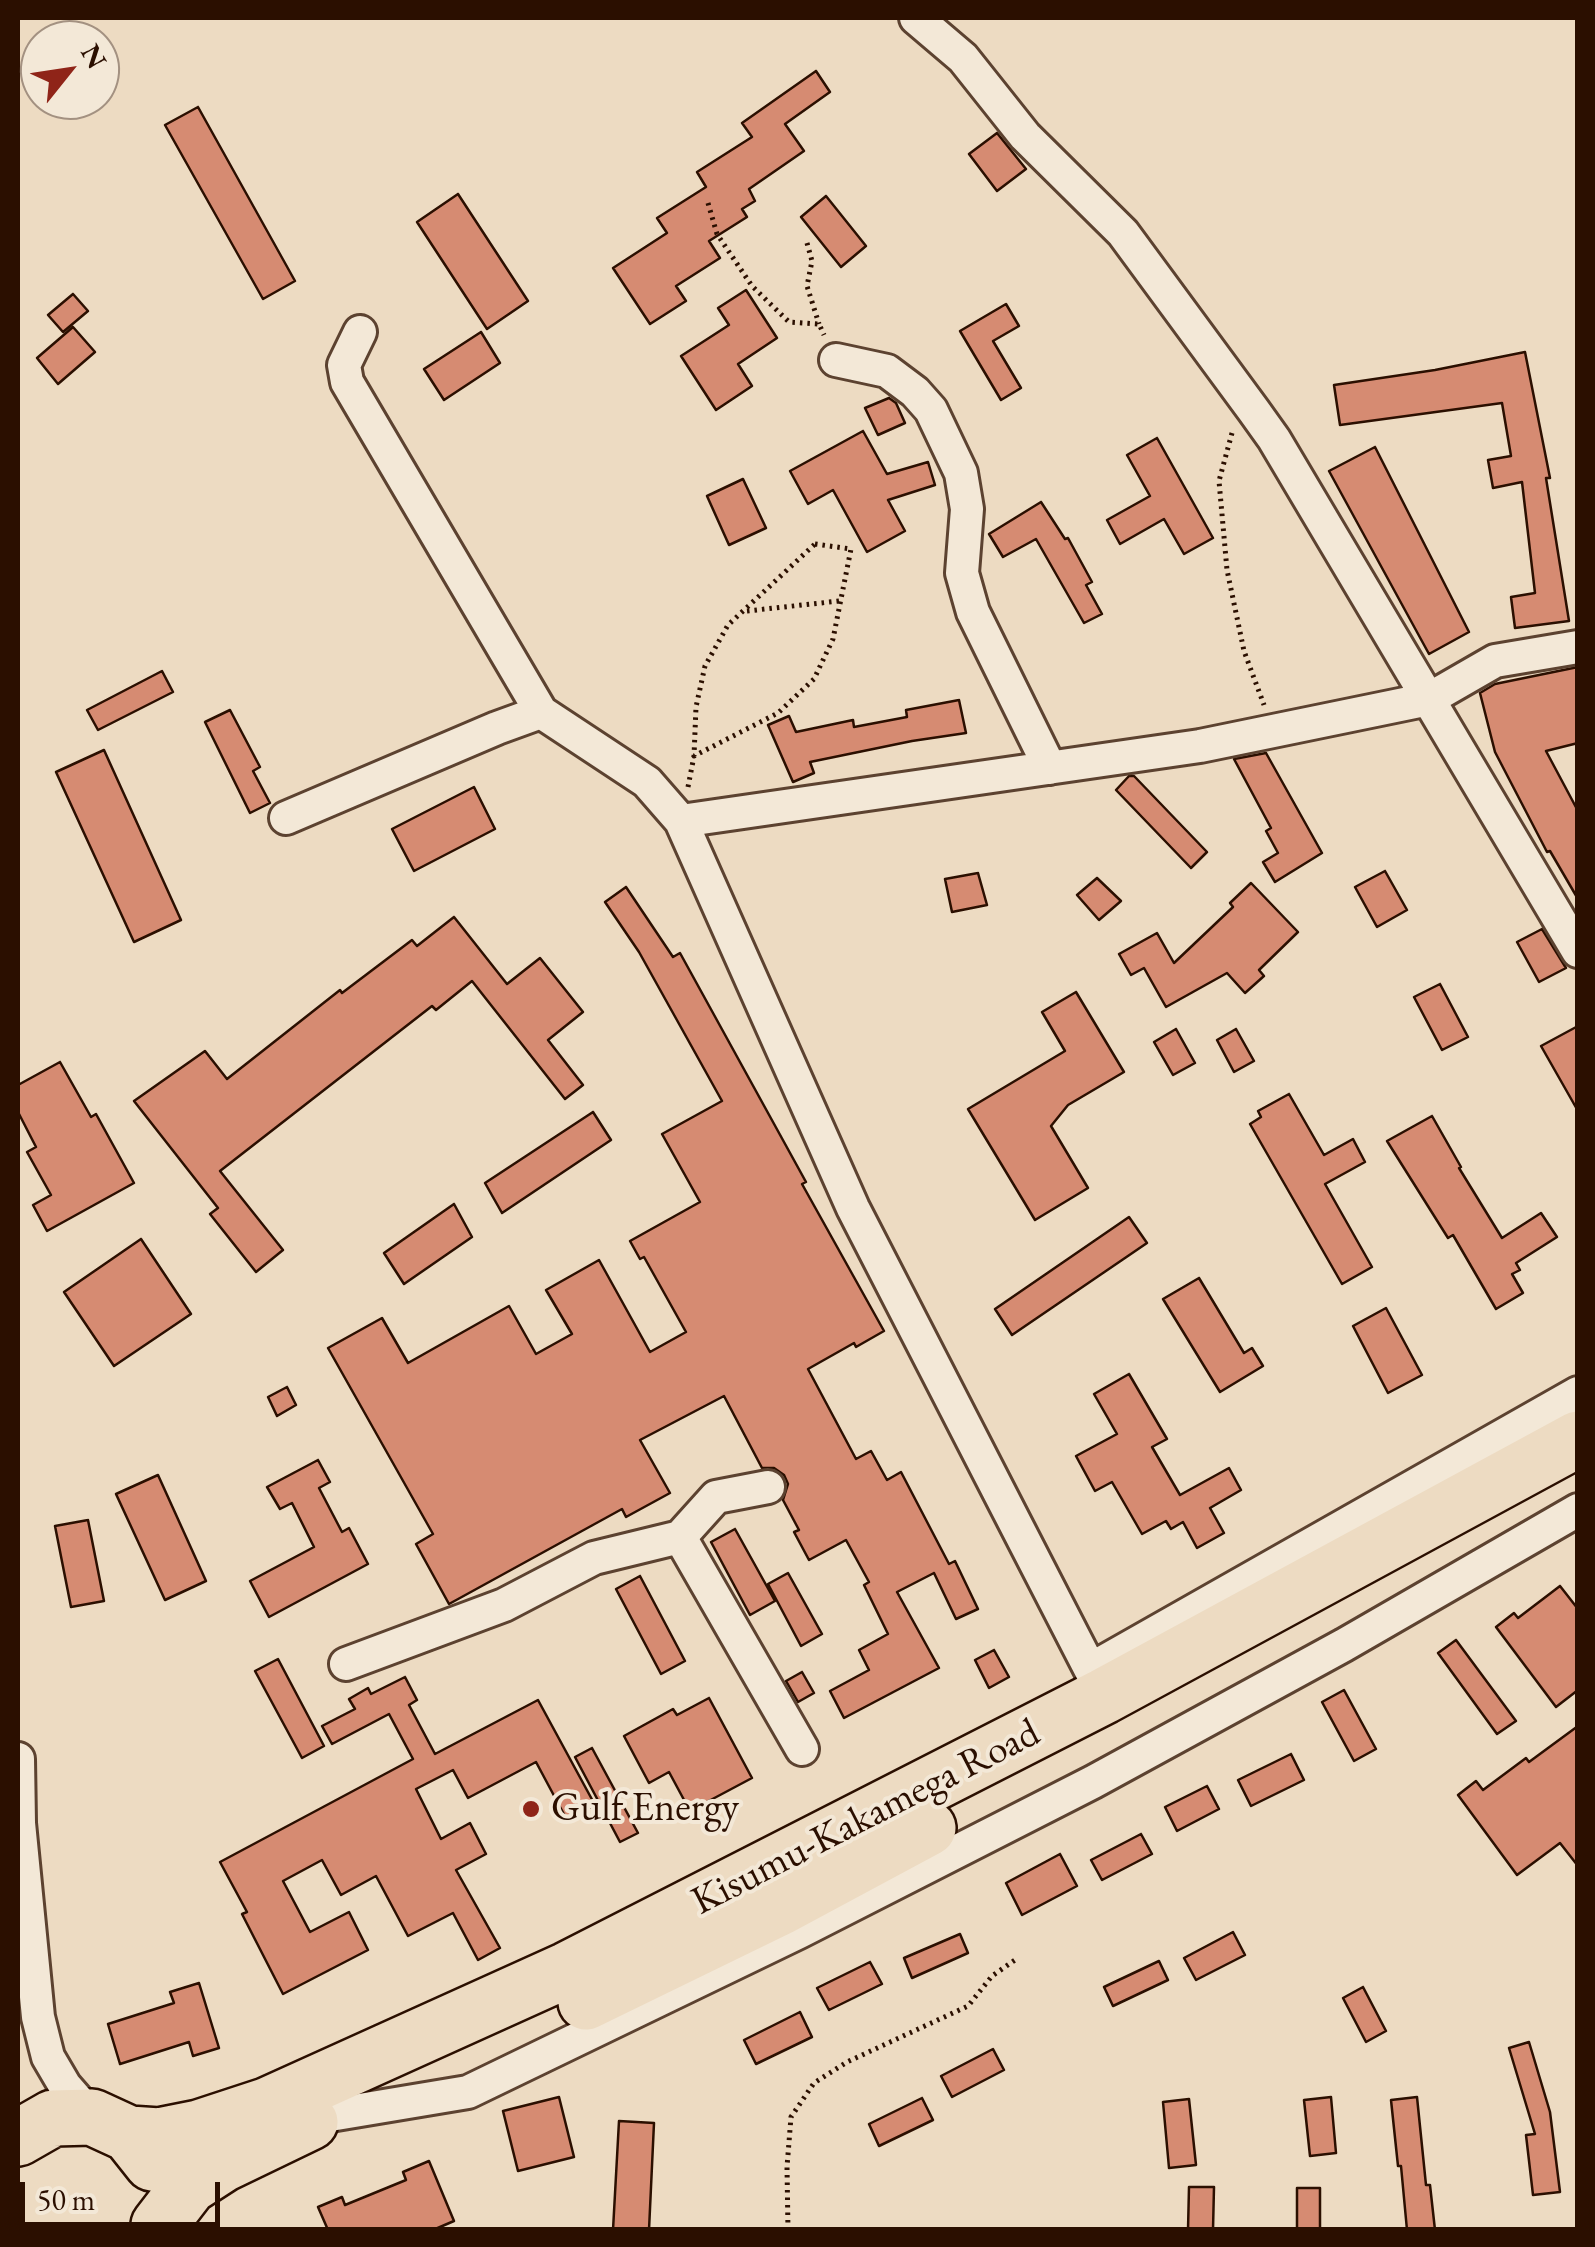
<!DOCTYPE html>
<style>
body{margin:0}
#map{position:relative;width:1595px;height:2247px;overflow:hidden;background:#eddbc2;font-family:"EB Garamond",serif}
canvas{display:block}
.frame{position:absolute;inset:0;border:20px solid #2b0f00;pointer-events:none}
.north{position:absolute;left:20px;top:20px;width:100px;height:100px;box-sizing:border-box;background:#f3e8d7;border:2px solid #a39181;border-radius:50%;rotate:60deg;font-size:28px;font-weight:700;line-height:40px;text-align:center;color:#2b0f00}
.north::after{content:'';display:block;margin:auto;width:35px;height:45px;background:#8f2418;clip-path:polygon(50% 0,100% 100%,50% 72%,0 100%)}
.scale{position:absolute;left:20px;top:2182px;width:200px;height:45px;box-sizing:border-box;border:5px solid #2b0f00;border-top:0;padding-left:12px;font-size:30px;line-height:35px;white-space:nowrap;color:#2b0f00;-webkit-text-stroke:8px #f3e8d7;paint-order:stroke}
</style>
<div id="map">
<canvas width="1595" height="2247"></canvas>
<div class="frame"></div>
<div class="north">N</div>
<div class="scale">50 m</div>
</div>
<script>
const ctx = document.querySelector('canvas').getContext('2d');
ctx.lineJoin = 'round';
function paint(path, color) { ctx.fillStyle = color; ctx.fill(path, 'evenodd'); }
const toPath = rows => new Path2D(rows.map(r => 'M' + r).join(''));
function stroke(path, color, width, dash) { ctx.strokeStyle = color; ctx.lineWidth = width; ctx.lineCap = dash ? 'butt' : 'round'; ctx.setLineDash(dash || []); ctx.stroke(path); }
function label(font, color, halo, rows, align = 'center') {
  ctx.font = font + ' "EB Garamond",serif'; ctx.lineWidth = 8; ctx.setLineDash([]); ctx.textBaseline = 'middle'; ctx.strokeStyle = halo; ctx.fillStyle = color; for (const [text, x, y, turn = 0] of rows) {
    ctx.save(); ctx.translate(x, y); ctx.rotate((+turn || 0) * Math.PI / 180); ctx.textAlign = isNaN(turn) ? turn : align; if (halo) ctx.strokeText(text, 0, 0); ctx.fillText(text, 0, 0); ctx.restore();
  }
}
const building = toPath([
 [816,71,830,92,785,124,804,151,749,189,755,201,742,209,747,217,709,241,720,258,676,286,686,301,650,324,613,268,667,233,657,218,706,187,697,172,752,137,742,123,816,71],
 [198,107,295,281,263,299,165,125,198,107],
 [997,133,1026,169,997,191,969,154,997,133],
 [458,194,528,301,487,329,417,222,458,194],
 [826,196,866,246,841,267,801,217,826,196],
 [746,290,777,338,738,364,752,386,716,410,681,356,729,325,718,308,746,290],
 [73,294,88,311,63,332,48,315,73,294],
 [1006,304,1019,326,993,341,1021,388,1001,400,960,331,1006,304],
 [73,327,95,352,58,384,37,358,73,327],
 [481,332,500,363,444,400,424,369,481,332],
 [1525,352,1550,478,1546,478,1569,621,1515,628,1511,597,1535,593,1522,482,1493,488,1488,460,1511,456,1502,403,1340,425,1334,385,1435,370,1525,352],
 [889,398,896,403,905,423,878,435,865,408,889,398],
 [863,431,887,474,928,462,935,485,888,500,905,531,867,552,833,490,808,504,790,471,863,431],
 [1157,438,1213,538,1184,554,1164,519,1120,544,1107,520,1150,496,1127,455,1157,438],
 [1375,447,1469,632,1429,654,1329,471,1375,447],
 [743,479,766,528,729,545,707,496,743,479],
 [1041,502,1065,539,1068,538,1092,582,1086,585,1102,614,1084,623,1036,539,1003,557,989,534,1041,502],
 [1578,667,1578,743,1546,751,1578,811,1578,899,1550,851,1547,852,1495,752,1480,693,1495,684,1578,667],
 [162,671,173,692,98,730,87,710,162,671],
 [959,700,966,733,912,741,810,762,814,773,793,782,768,725,789,716,796,732,853,720,854,727,907,717,906,710,959,700],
 [230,710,260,767,253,771,270,803,250,813,205,722,230,710],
 [104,750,181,920,134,942,56,772,104,750],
 [1266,753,1322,853,1275,882,1263,862,1278,853,1266,831,1271,828,1234,759,1266,753],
 [1129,776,1134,776,1207,852,1191,868,1116,790,1129,776],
 [474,787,495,829,414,871,392,829,474,787],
 [1385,871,1407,910,1377,927,1355,887,1385,871],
 [978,873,987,905,952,912,945,879,978,873],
 [1097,878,1121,901,1099,920,1077,895,1097,878],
 [1251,883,1298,932,1259,970,1264,976,1245,993,1227,973,1166,1007,1144,968,1131,975,1119,954,1157,933,1174,963,1233,907,1230,903,1251,883],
 [626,887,673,957,680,953,806,1182,802,1184,884,1331,856,1347,854,1343,808,1369,856,1459,871,1451,887,1480,901,1472,949,1564,955,1561,978,1609,956,1619,934,1573,897,1592,939,1668,844,1718,830,1691,869,1670,859,1650,888,1634,864,1585,869,1582,846,1540,809,1560,794,1532,799,1530,783,1500,788,1484,784,1475,774,1468,762,1468,724,1396,640,1440,670,1493,626,1517,622,1509,449,1604,416,1544,433,1534,328,1348,382,1318,408,1363,509,1306,536,1354,572,1334,546,1290,599,1260,650,1352,686,1332,644,1257,640,1259,630,1241,700,1202,662,1134,722,1101,639,952,605,902,626,887],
 [454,917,507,984,540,958,583,1012,548,1040,583,1085,565,1099,472,981,436,1010,432,1006,220,1171,283,1250,256,1272,210,1214,218,1208,134,1101,205,1051,227,1079,340,990,342,993,412,940,417,946,454,917],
 [1542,929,1566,968,1539,982,1517,942,1542,929],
 [1440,984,1468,1037,1442,1050,1414,997,1440,984],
 [1076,992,1124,1072,1068,1105,1051,1126,1088,1188,1035,1220,968,1109,1065,1051,1042,1012,1076,992],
 [1578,1026,1578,1111,1541,1046,1578,1026],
 [1176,1029,1195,1063,1173,1075,1154,1042,1176,1029],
 [1236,1029,1254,1061,1234,1072,1217,1040,1236,1029],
 [60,1062,91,1117,96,1114,134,1183,47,1231,33,1205,51,1195,27,1152,36,1147,18,1112,18,1085,60,1062],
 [1289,1094,1324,1155,1353,1139,1365,1162,1325,1184,1372,1267,1342,1284,1250,1124,1261,1117,1258,1111,1289,1094],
 [593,1112,611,1140,502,1213,485,1183,593,1112],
 [1432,1116,1461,1167,1459,1168,1502,1238,1541,1213,1557,1237,1516,1263,1520,1270,1512,1274,1523,1293,1496,1309,1453,1235,1448,1238,1387,1141,1432,1116],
 [454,1204,472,1237,404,1284,384,1253,454,1204],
 [1129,1217,1147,1243,1012,1335,995,1309,1129,1217],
 [141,1239,191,1314,114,1366,64,1292,141,1239],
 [1199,1278,1244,1353,1252,1348,1263,1366,1220,1392,1163,1299,1199,1278],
 [1386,1308,1422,1375,1388,1393,1353,1326,1386,1308],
 [1129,1374,1167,1439,1152,1447,1180,1495,1229,1468,1241,1490,1210,1508,1224,1533,1197,1548,1183,1522,1171,1529,1166,1521,1142,1534,1112,1482,1095,1491,1076,1456,1117,1434,1094,1394,1129,1374],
 [287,1387,296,1405,277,1416,268,1397,287,1387],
 [318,1460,330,1482,319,1488,342,1532,349,1528,368,1564,269,1617,250,1581,314,1547,292,1503,280,1509,267,1487,318,1460],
 [158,1475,206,1581,165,1600,116,1494,158,1475],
 [88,1520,104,1601,71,1607,55,1526,88,1520],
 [735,1529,775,1601,750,1615,711,1542,735,1529],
 [788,1573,822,1634,801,1646,768,1584,788,1573],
 [640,1576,685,1661,661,1674,616,1589,640,1576],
 [1560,1586,1578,1609,1578,1690,1556,1707,1496,1627,1514,1613,1518,1618,1560,1586],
 [1456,1640,1516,1721,1497,1734,1438,1653,1456,1640],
 [994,1650,1009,1677,989,1688,975,1660,994,1650],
 [278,1659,324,1746,302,1758,255,1671,278,1659],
 [802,1672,814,1693,798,1702,786,1681,802,1672],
 [405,1677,417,1700,409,1705,435,1754,538,1700,595,1805,567,1820,536,1762,468,1798,453,1770,416,1789,441,1839,470,1823,486,1854,456,1870,500,1948,478,1960,453,1913,408,1936,376,1876,341,1895,322,1860,283,1881,310,1932,349,1912,368,1950,283,1994,242,1914,247,1912,220,1862,413,1759,389,1714,332,1744,322,1726,355,1709,349,1699,368,1688,371,1694,405,1677],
 [1344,1690,1376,1749,1354,1761,1322,1702,1344,1690],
 [709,1698,752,1778,690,1811,669,1772,649,1783,624,1736,673,1709,677,1715,709,1698],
 [1578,1726,1578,1866,1560,1843,1517,1875,1458,1795,1476,1781,1483,1790,1526,1758,1529,1762,1578,1726],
 [592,1748,638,1833,620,1842,575,1757,592,1748],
 [1291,1754,1304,1780,1251,1806,1238,1780,1291,1754],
 [1207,1786,1219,1809,1177,1831,1165,1807,1207,1786],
 [1141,1834,1152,1854,1102,1880,1091,1860,1141,1834],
 [1060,1854,1077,1886,1022,1915,1006,1883,1060,1854],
 [1233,1932,1245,1955,1196,1980,1184,1958,1233,1932],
 [960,1934,968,1953,912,1978,904,1958,960,1934],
 [1159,1961,1168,1980,1113,2006,1104,1987,1159,1961],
 [870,1962,882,1984,829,2010,817,1988,870,1962],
 [199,1983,219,2048,193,2056,189,2042,120,2064,108,2024,174,2003,170,1992,199,1983],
 [1363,1987,1386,2031,1366,2042,1343,1998,1363,1987],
 [800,2012,812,2037,756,2064,744,2040,800,2012],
 [1529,2042,1550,2112,1560,2192,1533,2195,1526,2135,1535,2134,1509,2048,1529,2042],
 [993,2049,1004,2070,952,2097,941,2076,993,2049],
 [559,2097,574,2157,518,2171,503,2111,559,2097],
 [1331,2097,1336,2153,1310,2156,1304,2100,1331,2097],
 [1417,2097,1426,2185,1430,2185,1435,2230,1407,2230,1401,2166,1398,2166,1391,2100,1417,2097],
 [922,2098,933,2120,879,2146,869,2124,922,2098],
 [1189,2099,1196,2165,1169,2168,1163,2102,1189,2099],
 [619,2121,654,2123,649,2230,613,2230,619,2121],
 [429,2161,454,2221,433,2230,328,2230,318,2207,342,2197,345,2205,406,2180,403,2172,429,2161],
 [1189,2187,1214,2187,1213,2230,1188,2230,1189,2187],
 [1297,2188,1320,2188,1320,2230,1297,2230,1297,2188]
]);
const path = toPath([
 [708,203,717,234,752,286,789,322,819,324,824,335],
 [807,243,812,261,807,286,819,324],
 [1232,433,1219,481,1227,570,1244,651,1264,705],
 [815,544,851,549,833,639,814,679,778,713,694,756,696,707,705,666,728,625,815,544],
 [747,611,839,601],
 [688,787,694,756],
 [788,2230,787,2167,791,2117,814,2083,847,2062,968,2006,992,1976,1015,1960]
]);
const street = toPath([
 [916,18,963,58,1025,136,1123,233,1254,411,1274,439,1578,951],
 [360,332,344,365,347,382,541,712,647,782,681,821,853,1208,1104,1696],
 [836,360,887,371,915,392,931,410,961,473,967,509,962,573,973,612,1050,768],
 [286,818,497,728,541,712],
 [681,821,1200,746,1429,699,1495,661,1578,647],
 [680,1537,716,1497,768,1487],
 [346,1664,504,1605,594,1558,680,1537,802,1749],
 [1093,1668,1578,1393],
 [18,1759,19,1823,38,2017,48,2057,65,2086,92,2117],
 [324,2116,468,2092,799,1932,1093,1782,1344,1645,1578,1510]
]);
const highway = toPath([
 [586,2002,781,1907,928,1828],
 [129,2134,159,2136,199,2128,266,2106,567,1970,1104,1696,1578,1439],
 [18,2138,53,2118,92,2117,129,2134,152,2163],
 [159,2225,189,2186,223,2164,310,2122]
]);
const markers = [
 [531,1809,10,"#8f2418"]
];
const poiNames = [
 ["Gulf Energy",551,1809]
];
const streetNames = [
 ["Kisumu-Kakamega Road",866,1818,-27]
];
paint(building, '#d68b72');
stroke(building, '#2b0f00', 2.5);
stroke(street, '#5c4230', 38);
stroke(highway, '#2b0f00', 60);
stroke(path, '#2b0f00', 5, [2.5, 5]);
stroke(street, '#f3e8d7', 32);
stroke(highway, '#eddbc2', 55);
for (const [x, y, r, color] of markers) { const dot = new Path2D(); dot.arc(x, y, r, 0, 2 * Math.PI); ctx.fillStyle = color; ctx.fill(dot); stroke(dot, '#f3e8d7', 4); }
label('40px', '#2b0f00', '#f3e8d7', poiNames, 'left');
label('40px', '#2b0f00', '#f3e8d7', streetNames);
</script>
